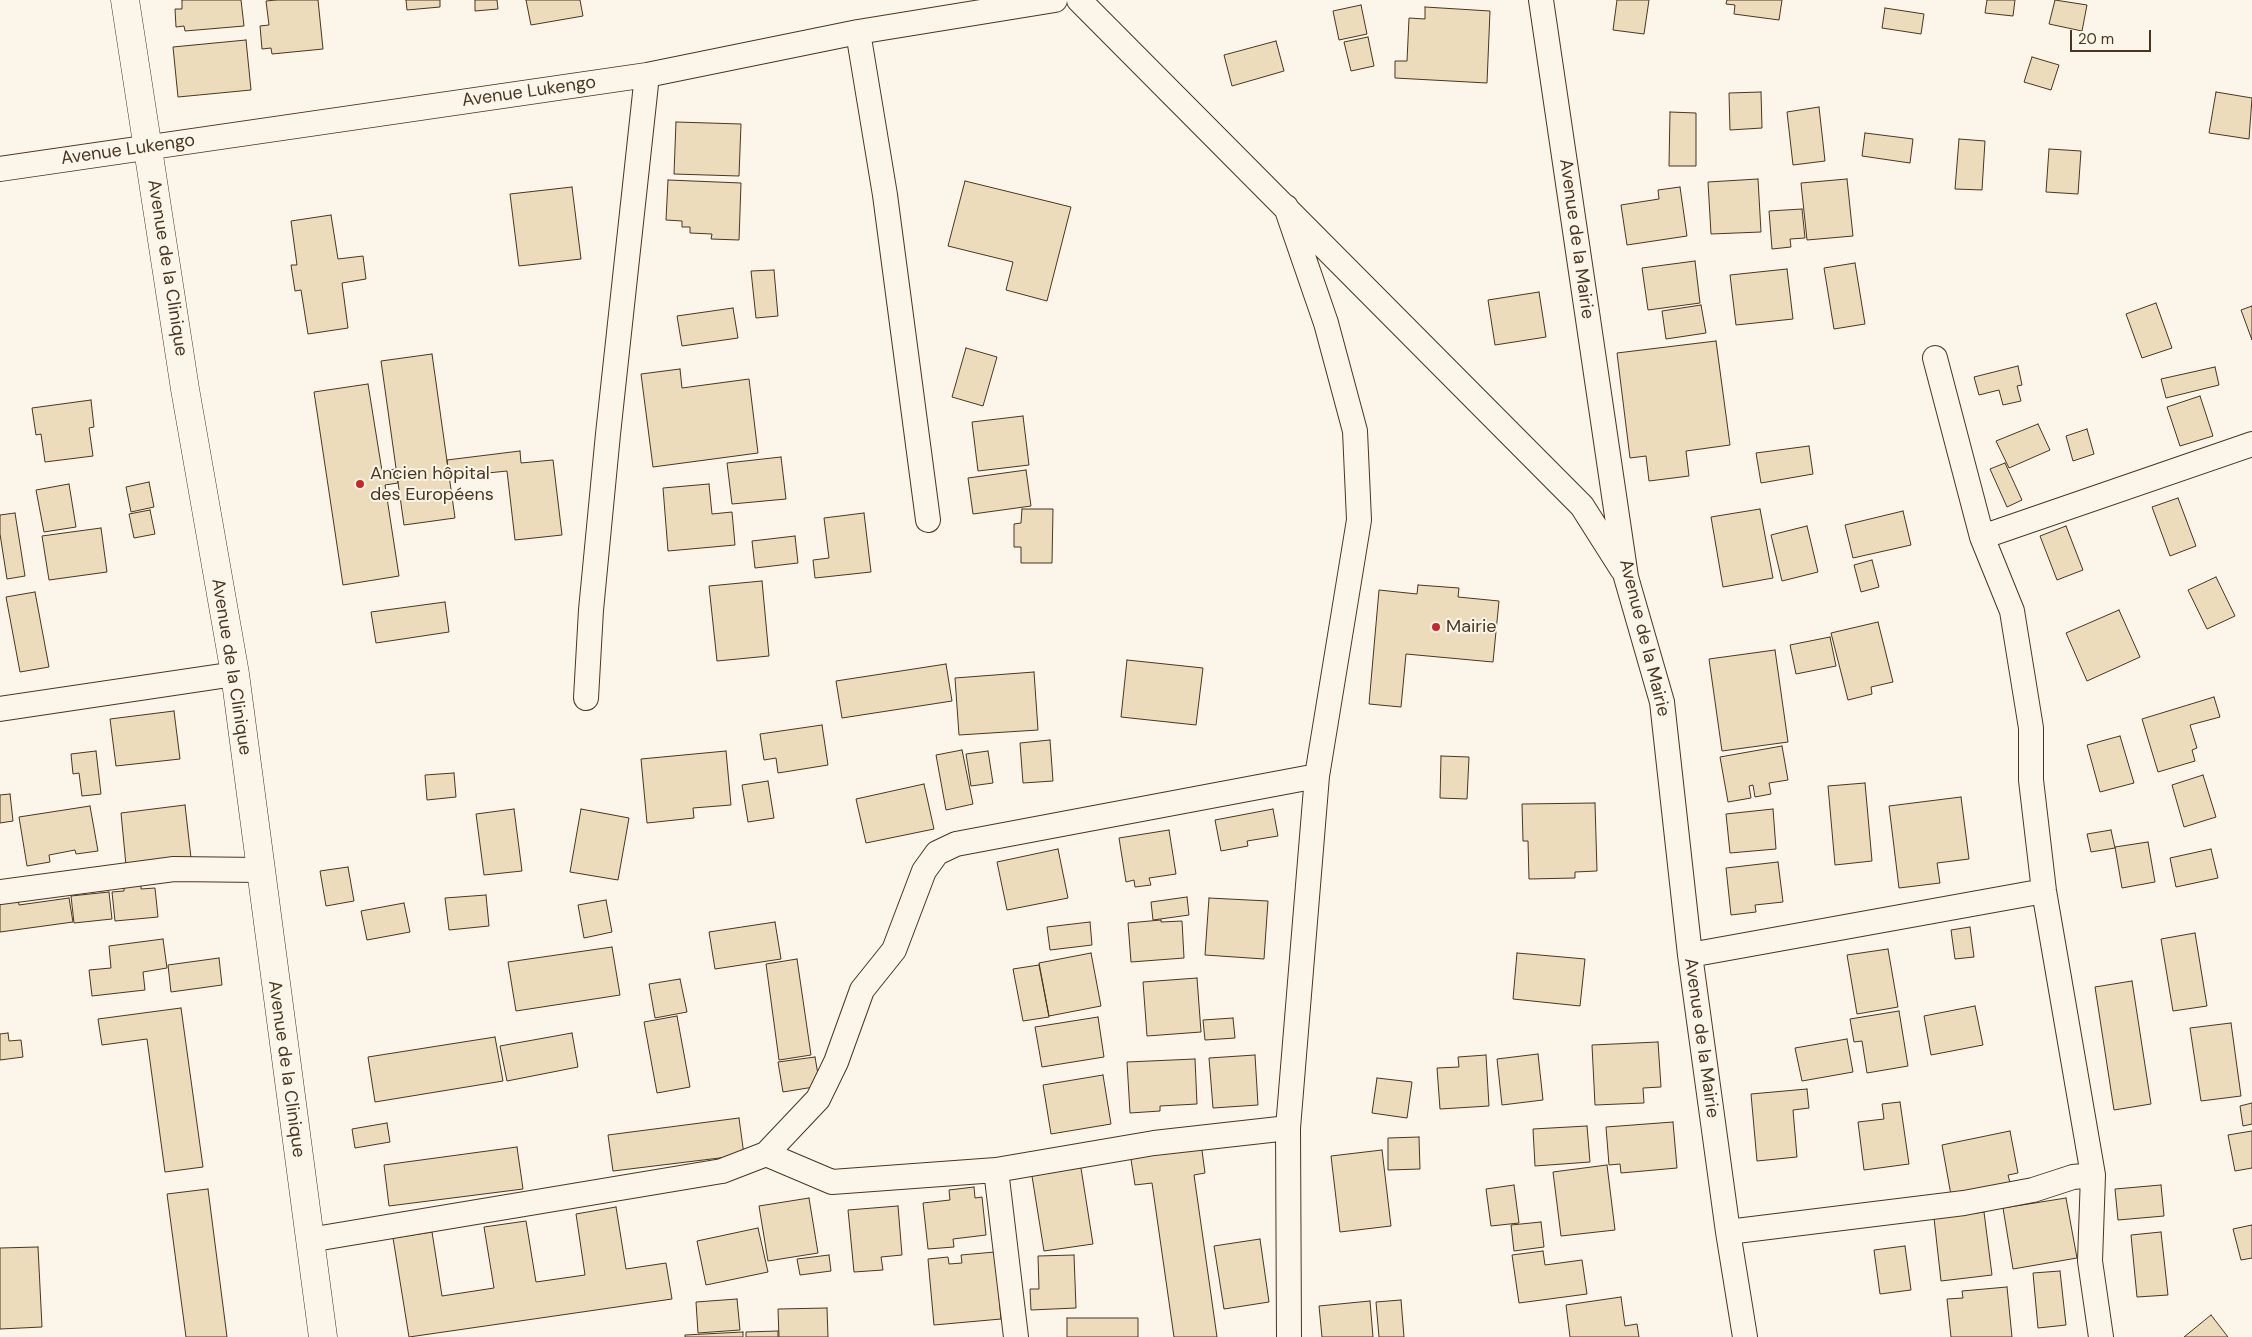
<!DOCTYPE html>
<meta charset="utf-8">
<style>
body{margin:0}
#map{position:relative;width:2252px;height:1337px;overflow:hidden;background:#fbf6e9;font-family:"DM Sans",sans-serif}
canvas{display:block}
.scale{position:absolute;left:2070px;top:30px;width:81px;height:22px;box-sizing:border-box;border:2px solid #4a3520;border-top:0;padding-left:6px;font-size:15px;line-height:18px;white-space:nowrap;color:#4a3520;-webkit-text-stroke:4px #fbf6e9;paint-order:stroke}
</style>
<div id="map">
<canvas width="2252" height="1337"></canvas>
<div class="scale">20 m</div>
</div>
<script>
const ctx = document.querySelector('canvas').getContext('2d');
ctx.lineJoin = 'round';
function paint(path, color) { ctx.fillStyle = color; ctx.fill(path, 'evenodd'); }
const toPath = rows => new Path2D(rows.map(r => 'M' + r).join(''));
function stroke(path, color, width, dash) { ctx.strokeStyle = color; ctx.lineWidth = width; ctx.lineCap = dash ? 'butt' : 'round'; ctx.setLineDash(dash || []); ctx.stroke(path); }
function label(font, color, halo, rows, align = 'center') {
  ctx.font = font + ' "DM Sans",sans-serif'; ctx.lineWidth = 4; ctx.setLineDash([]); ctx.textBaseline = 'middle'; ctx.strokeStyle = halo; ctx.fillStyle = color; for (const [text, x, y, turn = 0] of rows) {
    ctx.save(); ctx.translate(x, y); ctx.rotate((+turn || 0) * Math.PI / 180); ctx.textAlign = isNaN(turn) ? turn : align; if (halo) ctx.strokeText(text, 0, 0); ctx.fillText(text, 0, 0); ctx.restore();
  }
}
const building = toPath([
 [182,0,241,0,244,26,185,31,184,26,176,27,175,9,182,9,182,0],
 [276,0,318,0,323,49,272,54,271,48,262,49,260,26,269,25,266,1,276,0],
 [406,0,440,0,440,7,407,10,406,0],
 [475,0,497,0,498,9,475,11,475,0],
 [526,0,580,0,583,16,531,25,526,0],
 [1617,0,1649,0,1644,34,1613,30,1617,0],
 [1727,0,1782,0,1779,20,1734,14,1735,5,1726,4,1727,0],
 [1987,0,2015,0,2013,16,1985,13,1987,0],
 [2055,0,2087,5,2082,31,2049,24,2055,0],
 [1361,5,1367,34,1339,40,1333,11,1361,5],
 [1425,7,1490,11,1487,83,1395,78,1395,61,1407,61,1409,18,1425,19,1425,7],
 [1885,8,1924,14,1921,34,1882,28,1885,8],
 [1368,37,1374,66,1351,71,1344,42,1368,37],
 [246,40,251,90,178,97,173,47,246,40],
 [1276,41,1284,71,1232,86,1224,55,1276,41],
 [2032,57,2059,65,2051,90,2024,82,2032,57],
 [1761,92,1762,128,1730,130,1729,93,1761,92],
 [2216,92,2252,98,2249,139,2209,133,2216,92],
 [1819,107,1825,161,1793,165,1787,112,1819,107],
 [1670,112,1696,113,1696,166,1669,166,1670,112],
 [676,122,741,124,739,176,674,174,676,122],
 [1865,133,1913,139,1910,163,1862,156,1865,133],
 [1959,139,1985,141,1982,190,1955,189,1959,139],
 [2049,149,2081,151,2078,194,2046,192,2049,149],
 [1758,179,1761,232,1711,234,1708,182,1758,179],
 [1847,179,1853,236,1807,240,1801,183,1847,179],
 [668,180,741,183,739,240,711,239,712,234,690,233,690,227,682,227,682,221,666,220,668,180],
 [965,181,1071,207,1047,301,1006,290,1013,262,948,246,965,181],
 [572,187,581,259,519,266,510,194,572,187],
 [1680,187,1687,236,1627,245,1621,205,1659,199,1658,190,1680,187],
 [1802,209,1805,238,1790,239,1791,247,1772,249,1769,211,1802,209],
 [331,215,338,259,363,256,366,279,342,283,348,328,308,334,301,290,295,291,291,265,297,265,291,221,331,215],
 [1695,261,1700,303,1648,310,1642,268,1695,261],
 [1855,263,1865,324,1834,329,1824,268,1855,263],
 [1787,269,1793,319,1736,325,1730,275,1787,269],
 [774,270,778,316,756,318,751,271,774,270],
 [1539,292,1546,337,1495,345,1488,300,1539,292],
 [2156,303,2172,348,2142,358,2126,314,2156,303],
 [1701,305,1706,333,1666,339,1662,311,1701,305],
 [2252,306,2252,340,2241,310,2252,306],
 [733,308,738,338,682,346,677,316,733,308],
 [1716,341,1730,445,1686,451,1689,476,1649,481,1646,456,1630,458,1617,353,1716,341],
 [966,348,997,357,983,406,952,397,966,348],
 [432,354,455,518,404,525,381,361,432,354],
 [2018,366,2022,385,2017,386,2021,401,2003,405,1999,390,1979,395,1974,377,2018,366],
 [2215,367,2219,385,2166,398,2161,379,2215,367],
 [680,369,682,388,749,379,758,453,653,467,641,374,680,369],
 [368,384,382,471,396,469,398,483,385,485,399,576,343,585,314,392,368,384],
 [2200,396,2213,436,2180,446,2167,407,2200,396],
 [91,400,94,427,89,428,93,456,45,462,41,434,36,435,32,408,91,400],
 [1023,416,1029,465,978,471,972,422,1023,416],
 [2038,424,2050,450,2009,468,1996,441,2038,424],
 [2087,429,2094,454,2073,461,2066,436,2087,429],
 [1809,446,1813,474,1761,483,1756,453,1809,446],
 [520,451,521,463,553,460,562,535,515,540,507,471,449,477,447,460,520,451],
 [781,457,786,499,732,504,727,463,781,457],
 [2005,463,2022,500,2007,507,1990,469,2005,463],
 [1026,470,1031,506,973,514,968,478,1026,470],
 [149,482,154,507,131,512,126,487,149,482],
 [69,484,76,527,44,532,36,490,69,484],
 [709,484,712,514,732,512,735,545,668,551,663,488,709,484],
 [2178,498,2196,546,2170,556,2152,507,2178,498],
 [1022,509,1053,509,1052,563,1021,563,1021,547,1014,547,1014,524,1021,523,1022,509],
 [1760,509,1773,578,1723,587,1711,517,1760,509],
 [150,510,155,534,134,538,129,514,150,510],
 [1903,511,1911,545,1853,558,1845,525,1903,511],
 [15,513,25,576,7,579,0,534,0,515,15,513],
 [864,513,871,572,815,578,813,560,829,558,824,518,864,513],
 [1807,526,1818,572,1782,581,1771,535,1807,526],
 [2066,526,2083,570,2057,580,2040,536,2066,526],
 [101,528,107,572,49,580,42,536,101,528],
 [795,536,798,563,755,568,752,541,795,536],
 [1872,560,1879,587,1861,592,1854,565,1872,560],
 [2216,577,2235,616,2207,629,2188,590,2216,577],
 [762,581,769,656,717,661,709,586,762,581],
 [1418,585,1459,588,1458,597,1499,601,1493,662,1406,654,1401,707,1369,704,1379,590,1417,594,1418,585],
 [35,592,49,667,20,672,6,597,35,592],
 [445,602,449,632,376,643,371,612,445,602],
 [2119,610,2140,657,2087,681,2066,633,2119,610],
 [1878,622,1893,682,1871,687,1872,694,1848,700,1831,633,1878,622],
 [1830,637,1836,666,1796,674,1790,645,1830,637],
 [1775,650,1788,742,1722,751,1709,659,1775,650],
 [1127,660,1203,668,1196,725,1121,717,1127,660],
 [946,664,952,701,842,718,836,681,946,664],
 [1034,672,1038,730,959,735,955,678,1034,672],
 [2214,697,2220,717,2190,725,2197,748,2192,750,2195,761,2158,772,2142,719,2214,697],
 [174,711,180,759,116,766,110,719,174,711],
 [822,725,828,765,778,773,776,758,764,760,760,734,822,725],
 [2120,736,2134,783,2100,792,2087,745,2120,736],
 [1050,740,1053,781,1023,783,1020,743,1050,740],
 [1782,746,1788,780,1769,783,1771,794,1755,797,1753,785,1749,786,1751,798,1728,802,1720,757,1782,746],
 [962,750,973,804,946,810,936,755,962,750],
 [96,751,101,794,82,796,79,773,73,774,71,754,96,751],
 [726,751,731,805,693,808,694,818,647,823,641,759,726,751],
 [988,751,993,783,971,786,966,754,988,751],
 [1441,756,1469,757,1467,799,1440,798,1441,756],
 [454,773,456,797,427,800,425,775,454,773],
 [2203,775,2216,817,2184,827,2172,785,2203,775],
 [768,781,774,818,748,822,742,785,768,781],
 [1865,783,1872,861,1835,865,1828,786,1865,783],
 [924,784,934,829,866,843,856,799,924,784],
 [10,794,13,821,0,823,0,795,10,794],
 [1961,797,1969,859,1937,863,1940,883,1899,888,1889,806,1961,797],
 [1595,803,1597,871,1575,872,1575,878,1529,879,1528,841,1523,841,1522,804,1595,803],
 [185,805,191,858,126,865,121,813,185,805],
 [90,806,98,851,76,854,75,850,49,855,50,862,27,866,19,817,90,806],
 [514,809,522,871,484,875,476,814,514,809],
 [581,809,629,818,618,880,570,872,581,809],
 [1273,809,1278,836,1247,841,1248,846,1221,851,1215,820,1273,809],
 [1773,809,1776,849,1730,853,1726,814,1773,809],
 [1169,830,1176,874,1149,878,1151,885,1135,887,1134,880,1126,882,1119,838,1169,830],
 [2111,830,2115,848,2091,852,2087,834,2111,830],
 [2148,842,2155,882,2122,888,2115,847,2148,842],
 [1058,849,1068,898,1007,910,997,862,1058,849],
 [2211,849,2218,878,2176,887,2170,858,2211,849],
 [1778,862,1783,902,1755,905,1756,912,1731,915,1726,868,1778,862],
 [348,867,354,901,326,906,320,871,348,867],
 [141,883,141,889,155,888,158,917,115,921,112,892,124,891,124,885,141,883],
 [109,892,112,919,74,923,71,896,109,892],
 [486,895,489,926,449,930,445,898,486,895],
 [1187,897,1189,915,1153,920,1151,902,1187,897],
 [69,898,73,922,0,932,0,901,18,899,19,905,69,898],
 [1209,898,1268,901,1264,959,1205,955,1209,898],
 [606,900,612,932,584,938,578,905,606,900],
 [404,903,410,932,367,940,361,911,404,903],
 [1161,920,1161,922,1182,921,1184,958,1131,962,1128,923,1161,920],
 [775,922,781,959,715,969,709,932,775,922],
 [1090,922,1092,945,1050,950,1047,927,1090,922],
 [1970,927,1974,957,1955,959,1951,930,1970,927],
 [2195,933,2207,1006,2173,1011,2161,939,2195,933],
 [163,939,167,968,143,972,145,990,92,996,89,970,111,968,109,946,163,939],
 [612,947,620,995,516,1011,508,962,612,947],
 [1888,949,1898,1007,1857,1014,1847,955,1888,949],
 [1091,953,1101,1006,1049,1016,1039,963,1091,953],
 [1517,953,1585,959,1580,1006,1513,999,1517,953],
 [219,958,222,985,171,992,168,965,219,958],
 [797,959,811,1055,779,1060,766,964,797,959],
 [1039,965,1049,1017,1023,1021,1013,969,1039,965],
 [1197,978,1201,1032,1147,1036,1143,982,1197,978],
 [680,979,687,1012,655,1018,649,984,680,979],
 [2132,981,2151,1104,2114,1110,2095,987,2132,981],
 [1975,1006,1983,1045,1931,1055,1924,1016,1975,1006],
 [181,1008,203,1167,165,1172,147,1039,102,1045,98,1019,181,1008],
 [1899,1011,1908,1066,1867,1073,1862,1041,1854,1042,1850,1019,1899,1011],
 [677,1016,690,1087,657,1093,644,1022,677,1016],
 [1098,1017,1104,1057,1042,1067,1035,1027,1098,1017],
 [1233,1018,1235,1038,1205,1040,1203,1020,1233,1018],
 [2231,1023,2241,1096,2201,1101,2190,1028,2231,1023],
 [8,1033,9,1041,21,1040,23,1057,0,1060,0,1034,8,1033],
 [572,1033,578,1067,507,1081,500,1046,572,1033],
 [495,1037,503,1081,375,1102,368,1057,495,1037],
 [1847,1039,1853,1072,1802,1081,1795,1048,1847,1039],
 [1658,1042,1661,1087,1643,1088,1644,1103,1595,1105,1592,1045,1658,1042],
 [1538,1054,1543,1100,1502,1105,1497,1059,1538,1054],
 [1255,1055,1258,1105,1213,1108,1209,1058,1255,1055],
 [1486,1055,1489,1106,1440,1109,1437,1068,1459,1067,1458,1057,1486,1055],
 [815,1057,820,1086,783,1092,778,1062,815,1057],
 [1195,1059,1197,1104,1160,1106,1160,1111,1130,1113,1127,1062,1195,1059],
 [1103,1075,1111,1124,1051,1134,1043,1085,1103,1075],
 [1377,1078,1412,1082,1407,1118,1372,1113,1377,1078],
 [1807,1089,1809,1108,1793,1110,1797,1157,1757,1161,1751,1094,1807,1089],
 [1900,1102,1909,1164,1864,1170,1858,1122,1884,1119,1882,1104,1900,1102],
 [2252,1103,2252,1124,2243,1126,2240,1106,2252,1103],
 [739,1118,744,1155,613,1171,608,1135,739,1118],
 [1673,1122,1677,1168,1621,1173,1620,1164,1609,1165,1606,1127,1673,1122],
 [387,1123,390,1142,355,1148,352,1129,387,1123],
 [1587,1126,1590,1162,1535,1166,1533,1129,1587,1126],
 [2010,1131,2018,1173,2008,1175,2010,1183,1951,1195,1942,1145,2010,1131],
 [2252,1131,2252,1168,2235,1171,2228,1135,2252,1131],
 [1419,1137,1420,1169,1388,1170,1388,1138,1419,1137],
 [1201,1143,1205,1173,1194,1175,1217,1337,1174,1337,1152,1183,1135,1185,1130,1153,1201,1143],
 [517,1147,523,1189,389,1206,384,1165,517,1147],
 [1382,1150,1391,1226,1340,1232,1331,1156,1382,1150],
 [1080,1162,1093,1244,1044,1251,1031,1170,1080,1162],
 [1607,1165,1615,1230,1561,1236,1553,1172,1607,1165],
 [1514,1185,1519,1223,1491,1226,1486,1189,1514,1185],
 [2161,1185,2164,1216,2118,1220,2115,1189,2161,1185],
 [974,1187,975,1198,982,1197,986,1235,953,1239,954,1247,928,1249,923,1203,950,1200,949,1190,974,1187],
 [208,1189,227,1337,186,1337,167,1194,208,1189],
 [809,1198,818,1253,768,1261,759,1206,809,1198],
 [2066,1198,2077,1258,2013,1269,2003,1208,2066,1198],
 [898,1206,902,1255,881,1257,883,1270,854,1272,848,1210,898,1206],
 [616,1207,626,1269,666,1263,672,1299,409,1337,393,1238,432,1232,442,1296,494,1288,484,1227,526,1221,536,1282,585,1275,576,1214,616,1207],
 [1984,1212,1992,1275,1941,1281,1934,1218,1984,1212],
 [1541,1222,1544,1247,1514,1251,1511,1225,1541,1222],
 [2252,1225,2252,1258,2241,1260,2233,1229,2252,1225],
 [758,1228,768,1272,706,1285,697,1241,758,1228],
 [2161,1232,2168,1295,2137,1297,2131,1235,2161,1232],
 [1260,1239,1269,1302,1224,1309,1214,1246,1260,1239],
 [1905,1246,1911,1290,1880,1294,1874,1250,1905,1246],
 [38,1247,42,1327,0,1329,0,1248,38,1247],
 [1543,1251,1545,1265,1582,1260,1587,1294,1519,1303,1512,1255,1543,1251],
 [995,1252,1001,1319,934,1325,928,1259,948,1257,949,1264,962,1263,961,1255,995,1252],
 [829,1255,831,1271,800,1275,797,1259,829,1255],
 [1074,1255,1076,1308,1031,1310,1030,1289,1039,1289,1038,1256,1074,1255],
 [2060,1271,2066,1325,2038,1328,2033,1273,2060,1271],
 [2007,1287,2012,1337,1951,1337,1947,1299,1963,1298,1962,1291,2007,1287],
 [1621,1297,1625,1326,1637,1324,1639,1337,1570,1337,1566,1305,1621,1297],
 [737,1299,740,1330,698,1333,696,1302,737,1299],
 [1401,1300,1404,1337,1379,1337,1376,1302,1401,1300],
 [1370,1301,1373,1337,1322,1337,1319,1306,1370,1301],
 [827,1308,828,1337,779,1337,778,1309,827,1308],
 [2211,1315,2228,1337,2184,1337,2211,1315],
 [1067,1318,1138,1318,1138,1337,1067,1337,1067,1318],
 [778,1331,778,1337,746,1337,746,1332,778,1331],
 [743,1332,743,1337,685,1337,685,1335,743,1332]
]);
const minor = toPath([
 [1079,0,1582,506,1622,569],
 [1541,0,1626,577,1662,702,1690,955,1728,1232,1745,1337],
 [858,32,885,195,928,520],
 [0,169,647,75,858,32,1055,0],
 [1286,207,1326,323,1355,431,1359,520,1317,776,1288,1128,1289,1337],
 [1935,358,1982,537,2012,611,2031,728,2031,780,2044,891,2093,1175,2090,1261,2101,1337],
 [1982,537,2252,444],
 [586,698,591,610,608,434,647,75],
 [0,709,235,674],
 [0,892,174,869,260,870],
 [1690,955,2044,891],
 [766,1154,818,1099,836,1062,862,990,894,950,924,871,937,853,956,844,1317,776],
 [996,1170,1016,1337],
 [1728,1232,1964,1203,2033,1190,2073,1177,2093,1175],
 [309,1240,722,1171,766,1154,832,1182,996,1170,1154,1143,1288,1128]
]);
const tertiary = toPath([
 [125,0,185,389,235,674,323,1337]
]);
const markers = [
 [360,484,5,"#c62828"],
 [1436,627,5,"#c62828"]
];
const streetNames = [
 ["Avenue Lukengo",529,92,-8],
 ["Avenue Lukengo",128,150,-8],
 ["Avenue de la Mairie",1576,239,82],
 ["Avenue de la Clinique",167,268,81],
 ["Avenue de la Mairie",1644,638,76],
 ["Avenue de la Clinique",231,667,81],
 ["Avenue de la Mairie",1701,1038,82],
 ["Avenue de la Clinique",286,1069,82]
];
const poiNames = [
 ["Ancien hôpital",370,474],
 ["des Européens",370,495],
 ["Mairie",1446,627]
];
paint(building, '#ecdcbc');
stroke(building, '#4a3520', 1);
stroke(minor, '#4a3520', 26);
stroke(tertiary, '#4a3520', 29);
stroke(minor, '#fbf6e9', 24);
stroke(tertiary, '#fbf6e9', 28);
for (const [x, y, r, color] of markers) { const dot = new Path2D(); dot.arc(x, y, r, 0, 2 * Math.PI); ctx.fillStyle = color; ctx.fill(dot); stroke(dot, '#fbf6e9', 2); }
label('18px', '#4a3520', '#fbf6e9', streetNames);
label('18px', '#4a3520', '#fbf6e9', poiNames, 'left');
</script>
